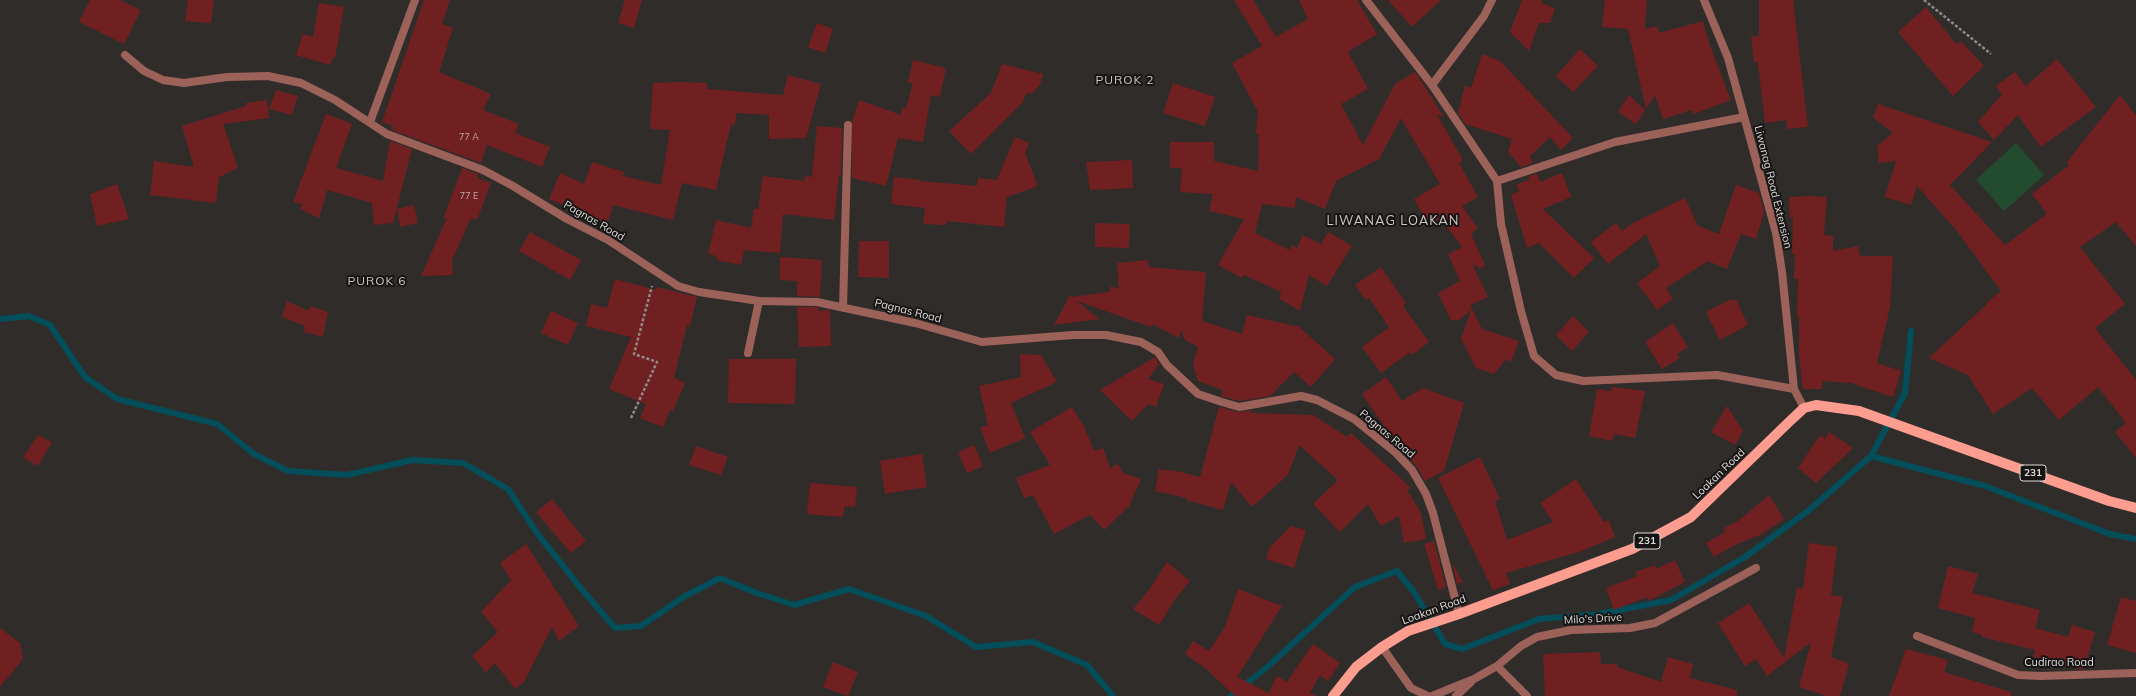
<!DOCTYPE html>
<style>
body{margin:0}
canvas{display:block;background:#302c2a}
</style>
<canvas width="2136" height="696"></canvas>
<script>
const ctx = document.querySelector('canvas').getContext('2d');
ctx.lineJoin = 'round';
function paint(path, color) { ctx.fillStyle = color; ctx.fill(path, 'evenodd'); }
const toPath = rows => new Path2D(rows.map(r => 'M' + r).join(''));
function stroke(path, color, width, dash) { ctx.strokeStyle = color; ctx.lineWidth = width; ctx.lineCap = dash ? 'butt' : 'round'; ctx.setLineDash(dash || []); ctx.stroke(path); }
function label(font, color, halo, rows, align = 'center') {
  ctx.font = font + ' Mulish,sans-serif'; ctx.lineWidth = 4; ctx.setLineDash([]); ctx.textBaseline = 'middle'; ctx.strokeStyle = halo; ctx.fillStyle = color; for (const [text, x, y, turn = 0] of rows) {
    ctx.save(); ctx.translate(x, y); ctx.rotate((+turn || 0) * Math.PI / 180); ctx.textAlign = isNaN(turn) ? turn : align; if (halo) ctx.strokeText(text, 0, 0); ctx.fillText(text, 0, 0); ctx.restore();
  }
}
const green = toPath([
 [2016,143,2044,175,2004,211,1976,180]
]);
const stream = toPath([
 [0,319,29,316,50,325,85,377,117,399,217,424,254,454,288,471,347,475,412,460,463,463,508,489,537,533,579,586,615,628,641,626,685,596,720,578,757,593,794,605,849,589,926,616,976,647,1033,642,1087,665,1113,696],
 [1871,456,1985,486,2110,534,2136,539],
 [1231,696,1266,668,1355,587,1397,571,1414,592,1445,644,1462,649,1539,619,1599,614,1671,600,1745,557,1808,511,1871,456,1905,393,1911,331]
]);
const building = toPath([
 [90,0,120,0,141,10,124,44,79,22],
 [188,0,214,0,211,23,185,21],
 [424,0,450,0,442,24,453,28,439,72,491,94,483,110,519,124,515,133,550,147,542,167,487,145,481,163,392,130,393,126,382,122],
 [625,0,642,0,634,28,618,23],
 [1234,0,1253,0,1276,37,1308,19,1299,0,1357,0,1377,34,1348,52,1368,89,1341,104,1363,145,1395,84,1415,72,1418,76,1444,117,1437,115,1463,160,1459,163,1478,197,1462,206,1478,228,1471,234,1485,265,1479,269,1476,265,1473,266,1488,297,1470,305,1482,329,1519,341,1511,362,1506,359,1494,374,1476,368,1461,339,1471,310,1459,320,1451,320,1438,293,1460,281,1448,254,1462,247,1441,219,1429,226,1414,199,1440,184,1401,118,1379,159,1336,181,1325,209,1296,197,1295,208,1262,204,1255,233,1289,250,1292,245,1297,248,1303,235,1321,244,1328,232,1352,246,1327,286,1309,275,1300,311,1280,299,1281,292,1244,275,1242,278,1218,265,1244,219,1209,211,1213,194,1180,192,1182,168,1170,168,1170,142,1214,142,1214,161,1258,171,1259,135,1256,134,1258,112,1232,63,1262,46],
 [1388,0,1441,0,1412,27],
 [1522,0,1542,0,1541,3,1555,8,1550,23,1539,23,1529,51,1510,32],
 [1605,0,1647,0,1645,29,1657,26,1659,33,1703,21,1710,46,1731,100,1694,114,1692,110,1663,119,1655,95,1646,109,1628,29,1602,27],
 [1759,0,1793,0,1808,127,1787,129,1786,120,1765,123,1759,72,1757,61,1754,62,1751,37,1759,36],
 [319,3,344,7,335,58,333,57,330,65,296,55,303,34,313,37],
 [1926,7,1957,45,1961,41,1984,66,1953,96,1898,32],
 [817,23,833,29,825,53,808,47],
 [1580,49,1598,66,1573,92,1556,76],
 [1482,54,1500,61,1573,138,1561,150,1550,137,1530,156,1533,163,1521,167,1508,152,1512,139,1465,124,1458,113,1465,85,1471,88],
 [2057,59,2096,107,2041,147,2018,115,1994,140,1978,122,2002,94,1996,86,2015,72,2026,86],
 [913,60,946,68,940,97,931,95,923,142,898,138,886,186,852,178,852,122,859,100,901,115,903,107,906,108,913,84,908,82],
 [1002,64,1043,74,1040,85,1031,94,1026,93,1023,102,971,154,949,131,991,93],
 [788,75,821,84,806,138,769,139,769,115,736,113,735,125,731,124,716,190,682,183,673,220,613,205,608,223,575,213,576,211,549,199,560,173,584,184,592,162,624,172,623,176,661,185,670,130,650,129,653,83,681,82,707,83,707,89,783,95],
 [1173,83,1215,97,1205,126,1163,113],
 [276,90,298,96,292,115,269,109],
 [1629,95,1645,110,1636,124,1618,112],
 [2120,95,2136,115,2136,246,2116,222,2080,247,2125,304,2095,328,2136,380,2136,458,2115,432,2126,423,2098,387,2059,420,2032,388,1993,414,1968,375,1929,358,1987,304,1986,303,2001,291,1957,231,1917,186,1911,205,1885,197,1896,161,1879,163,1877,146,1893,133,1873,117,1878,104,1992,142,1950,185,2005,245,2047,214,2032,194,2069,165,2067,162],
 [267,100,269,118,223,124,238,168,219,177,216,203,150,195,154,161,194,167,182,126,246,106,246,103],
 [326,114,352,124,336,168,383,181,390,141,412,149,393,223,374,225,372,203,327,190,319,218,300,209,302,204,293,202],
 [817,126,842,128,841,175,839,175,834,220,783,214,780,253,744,250,741,265,716,260,717,256,708,254,716,220,751,228,754,209,758,209,763,176,804,181,805,176,812,177],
 [1015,137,1029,143,1025,153,1038,186,1007,197,1004,227,947,221,946,225,923,224,925,208,891,204,894,177,920,180,920,181,977,186,978,178,997,180],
 [1132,160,1133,188,1090,190,1086,162],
 [462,168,478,174,477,178,491,183,477,220,471,218,452,260,453,275,421,276,447,218,443,219],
 [1562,173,1571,197,1543,209,1594,258,1574,278,1539,243,1527,248,1511,195,1519,191,1516,185,1530,179,1528,176,1537,174,1540,182],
 [117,184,129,219,97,226,90,194],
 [1736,185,1759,193,1764,212,1756,239,1741,234,1727,269,1708,261,1666,288,1673,299,1657,310,1637,283,1660,266,1646,234,1608,264,1591,242,1616,223,1622,231,1633,223,1685,198,1698,226,1719,234],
 [1811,196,1827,197,1824,235,1833,236,1833,251,1858,246,1860,256,1893,256,1890,307,1877,363,1901,371,1893,397,1851,383,1823,381,1822,389,1803,389,1799,356,1799,318,1797,317,1798,279,1794,279,1795,254,1792,254,1793,218,1790,218,1789,197],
 [414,205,418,223,400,227,397,209],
 [1095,223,1130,224,1129,248,1095,247],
 [530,232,581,260,570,280,519,251],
 [859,241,889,241,889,278,858,277],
 [780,257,822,260,820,297,797,296,797,281,780,280],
 [1148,260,1149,267,1206,272,1202,321,1242,334,1247,315,1295,326,1297,325,1335,359,1311,387,1294,372,1270,396,1239,401,1221,396,1223,390,1198,381,1193,364,1198,347,1185,340,1181,330,1179,338,1152,324,1151,327,1077,301,1099,319,1054,325,1070,295,1072,297,1109,292,1111,286,1119,289,1117,263],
 [1381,267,1406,303,1403,306,1429,342,1412,355,1410,352,1381,373,1362,347,1389,327,1369,298,1366,300,1355,285],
 [615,279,656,290,657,287,697,297,690,326,687,325,674,378,685,383,673,411,670,410,663,427,640,418,646,404,609,389,631,337,586,326,591,304,607,308],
 [1729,300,1736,300,1748,325,1720,340,1706,312],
 [287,301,309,311,310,306,328,312,323,337,304,332,305,326,282,317],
 [797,307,816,307,819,308,818,311,830,310,831,346,799,347],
 [551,311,578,323,568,345,541,333],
 [1573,316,1589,332,1572,351,1556,335],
 [1673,323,1688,347,1677,354,1680,358,1662,369,1645,342],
 [1020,354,1041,355,1057,382,1011,403,1025,438,990,453,980,428,988,425,979,386,1021,377],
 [1155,357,1159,364,1148,379,1164,384,1156,407,1148,404,1132,421,1100,390],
 [729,359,796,359,795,404,728,403],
 [1386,377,1402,401,1423,388,1464,403,1444,471,1425,481,1417,467,1402,451,1362,394],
 [1612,387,1645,391,1635,438,1615,434,1612,441,1589,436,1597,389,1611,391],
 [1727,406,1743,431,1735,445,1711,432],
 [1072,407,1084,426,1094,451,1103,448,1110,468,1118,464,1123,473,1141,479,1129,506,1104,530,1090,515,1054,534,1033,495,1024,498,1016,478,1050,465,1030,432],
 [1219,407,1238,412,1253,410,1250,413,1313,415,1347,437,1351,433,1411,488,1407,490,1421,513,1426,539,1404,543,1399,516,1381,526,1368,504,1340,532,1313,504,1338,480,1299,445,1288,475,1252,507,1231,482,1223,510,1186,500,1187,498,1155,491,1159,469,1172,471,1172,470,1200,477],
 [1829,432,1853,448,1816,483,1798,468,1820,435,1825,439],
 [38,435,52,442,38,466,23,458],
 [974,445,983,466,967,473,958,452],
 [696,446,728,457,721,475,689,465],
 [922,454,927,487,885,494,880,461],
 [1480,457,1500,499,1495,501,1507,540,1553,522,1540,503,1576,479,1604,522,1609,520,1615,537,1582,551,1506,573,1510,584,1493,590,1438,478],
 [810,483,857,487,855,507,845,506,843,517,807,514],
 [1769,495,1784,519,1757,537,1756,536,1733,546,1714,557,1706,543,1725,532,1724,528,1738,521],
 [552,499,586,541,571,553,536,512],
 [1291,526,1306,530,1294,568,1266,559,1270,547],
 [1434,541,1446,587,1438,590,1424,544],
 [1809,543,1837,547,1831,595,1843,597,1831,657,1849,664,1840,696,1827,696,1799,687,1811,642,1767,676,1756,659,1745,666,1718,623,1749,603,1784,658,1797,588,1803,589],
 [526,544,579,626,559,641,552,627,524,682,515,689,495,663,486,672,472,656,498,632,481,612,511,580,500,563],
 [1675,560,1685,582,1648,601,1647,597,1614,610,1606,588,1637,576,1635,572,1655,565,1656,569],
 [1167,562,1190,581,1176,598,1159,625,1133,609,1149,590],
 [1452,563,1463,582,1457,584],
 [1948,566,1978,574,1972,593,2040,610,2035,628,2068,637,2072,625,2095,632,2084,669,2077,669,2033,657,2035,650,1982,637,1982,635,1972,632,1975,618,1938,608],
 [1238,589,1282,606,1237,677,1269,693,1277,676,1287,682,1313,644,1340,663,1328,681,1320,675,1310,693,1316,696,1235,696,1205,668,1185,654,1193,641,1209,651,1225,627],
 [2121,597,2136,601,2136,653,2107,645],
 [0,628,20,643,23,659,0,687],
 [1906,649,1948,660,1944,672,2011,692,2011,696,1889,696],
 [1600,652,1601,664,1617,664,1617,667,1661,682,1668,657,1693,664,1690,678,1737,690,1737,696,1545,696,1543,654],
 [833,662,858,672,848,696,823,687]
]);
const path = toPath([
 [1924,0,1991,54],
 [631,418,657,362,634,354,652,286]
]);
const service = toPath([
 [748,353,759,301]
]);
const minor = toPath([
 [1366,0,1432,85,1497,181,1501,224,1521,311,1534,356,1556,375,1583,381,1717,375,1794,389],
 [1704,0,1728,58,1776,233,1782,272,1794,389,1804,408],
 [125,55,144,71,163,80,184,83,227,77,268,76,301,83,335,100,387,134,483,170,513,186,567,219,608,240,678,286,699,292,759,301,817,302,915,323,982,342,1073,335,1106,335,1141,342,1158,352,1167,365,1198,394,1222,402,1239,407,1301,396,1317,400,1354,419,1396,453,1412,470,1426,494,1433,513,1459,614],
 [1432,85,1484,16,1492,0],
 [370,122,415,0],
 [1497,181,1615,142,1744,117],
 [843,308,848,125],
 [1917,636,2018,675,2041,676,2136,673],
 [1382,647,1411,688,1428,696],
 [1497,666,1527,696],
 [1432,696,1474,679,1497,666,1521,646,1537,637,1571,630,1630,628,1655,623,1756,568],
 [1456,696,1471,682]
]);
const primary = toPath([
 [1333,696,1356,667,1382,647,1408,631,1459,614,1632,549,1691,517,1790,421,1804,408,1816,405,1859,411,2109,501,2136,508]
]);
const numberNames = [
 ["77 A",469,137],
 ["77 E",469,196]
];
const shields = [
 [2033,473,26],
 [1647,541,26]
];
const shieldNames = [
 ["231",2033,473],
 ["231",1647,541]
];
const streetNames = [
 ["Liwanag Road Extension",1773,187,76],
 ["Pagnas Road",594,221,30],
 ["Pagnas Road",908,311,14],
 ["Pagnas Road",1387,434,40],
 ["Loakan Road",1719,474,-44],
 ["Loakan Road",1434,610,-20],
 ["Milo's Drive",1593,619,-3],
 ["Cudirao Road",2059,663]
];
const neighbourhoodNames = [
 ["PUROK 2",1125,80],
 ["PUROK 6",377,281]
];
const quarterNames = [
 ["LIWANAG LOAKAN",1393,221]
];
paint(green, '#234c2e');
stroke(stream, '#024e5a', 6);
paint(building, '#702021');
stroke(path, '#8e8b89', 2.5, [3, 2]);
stroke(service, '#9c625a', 8);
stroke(minor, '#9c625a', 8);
stroke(primary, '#fc9d90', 10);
label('9px', '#c2acac', null, numberNames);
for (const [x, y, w] of shields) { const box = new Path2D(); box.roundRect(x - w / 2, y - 8, w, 16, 3); ctx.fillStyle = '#171514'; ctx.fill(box); stroke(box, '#dedbda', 1); }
label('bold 10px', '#dedbda', null, shieldNames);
label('11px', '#dedbda', '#171514', streetNames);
ctx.letterSpacing = '1px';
label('12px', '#cdc7c5', '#171514', neighbourhoodNames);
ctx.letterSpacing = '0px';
ctx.letterSpacing = '1px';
label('13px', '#cdc7c5', '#171514', quarterNames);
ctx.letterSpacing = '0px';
</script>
